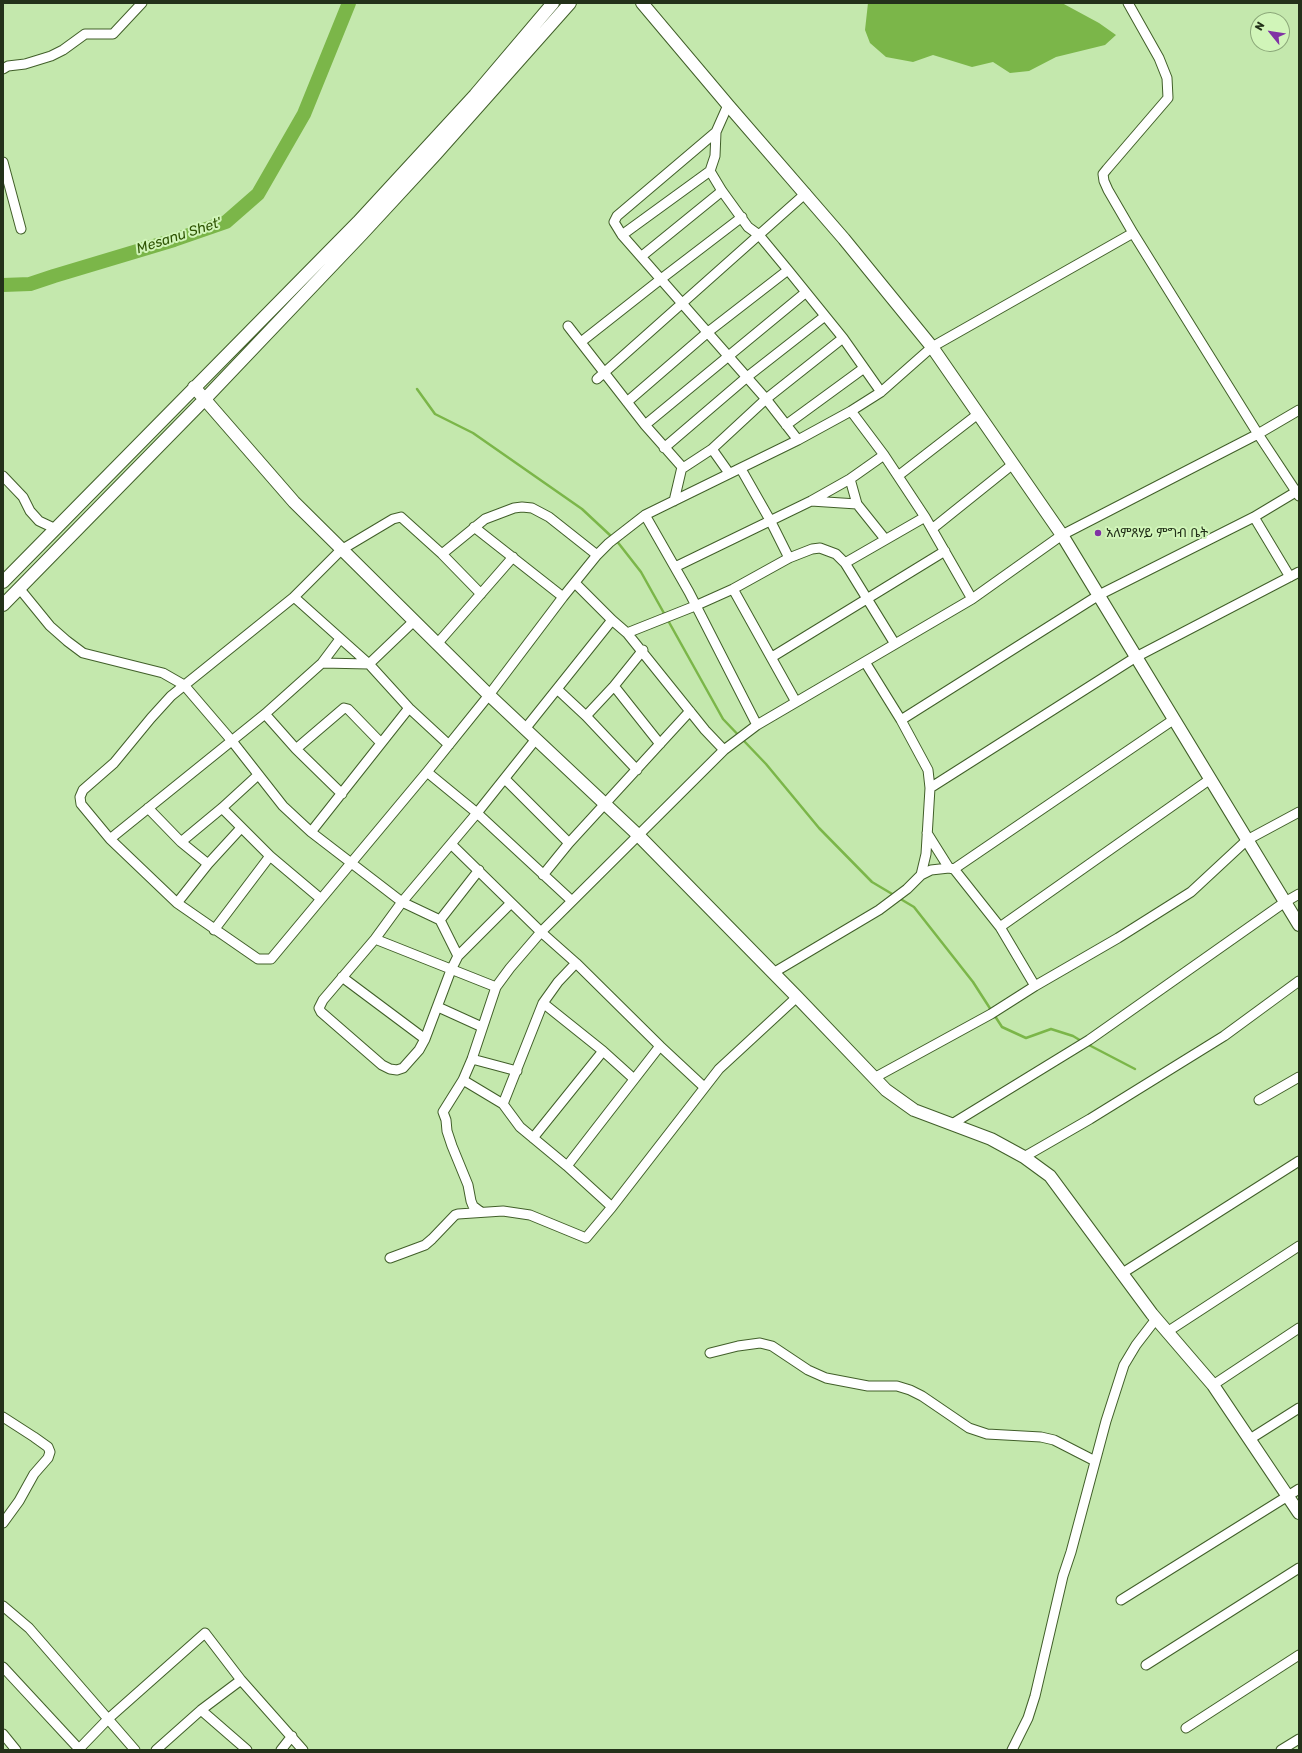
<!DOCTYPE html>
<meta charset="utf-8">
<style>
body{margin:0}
#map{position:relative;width:1302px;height:1753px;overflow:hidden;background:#c4e8ad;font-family:Rubik,sans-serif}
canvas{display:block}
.frame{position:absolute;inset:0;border:4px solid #23311a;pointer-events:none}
.north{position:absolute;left:1250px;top:12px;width:40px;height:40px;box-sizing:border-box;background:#d1f5b9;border:1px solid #8ba779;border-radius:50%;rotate:300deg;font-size:11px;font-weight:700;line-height:16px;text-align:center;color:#23311a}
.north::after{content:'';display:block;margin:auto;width:14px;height:18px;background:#8033a4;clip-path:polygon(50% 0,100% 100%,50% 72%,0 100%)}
</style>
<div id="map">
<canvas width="1302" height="1753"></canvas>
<div class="frame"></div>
<div class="north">N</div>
</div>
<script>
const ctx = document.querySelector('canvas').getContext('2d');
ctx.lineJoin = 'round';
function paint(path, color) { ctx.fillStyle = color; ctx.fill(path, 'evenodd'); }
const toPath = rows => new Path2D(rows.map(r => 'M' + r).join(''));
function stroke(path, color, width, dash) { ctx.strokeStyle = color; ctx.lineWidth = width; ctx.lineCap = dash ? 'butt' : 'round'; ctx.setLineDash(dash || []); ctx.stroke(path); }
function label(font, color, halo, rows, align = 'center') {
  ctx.font = font + ' Rubik,"Noto Sans Ethiopic",sans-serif'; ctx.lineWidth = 4; ctx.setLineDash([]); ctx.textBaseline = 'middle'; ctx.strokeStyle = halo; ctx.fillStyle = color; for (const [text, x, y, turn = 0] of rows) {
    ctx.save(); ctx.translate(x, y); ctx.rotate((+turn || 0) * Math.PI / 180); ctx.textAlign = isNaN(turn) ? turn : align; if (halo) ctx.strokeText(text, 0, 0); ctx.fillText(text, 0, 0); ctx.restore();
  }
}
const water = toPath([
 [868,3,1062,3,1099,23,1116,35,1105,45,1056,57,1029,71,1010,73,993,62,972,67,933,55,913,62,886,57,870,43,865,30]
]);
const stream = toPath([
 [417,389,435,414,473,433,582,509,612,537],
 [616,540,641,572,723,719,766,764,819,828,872,882,914,907,973,982,1002,1027,1026,1038,1051,1029,1073,1036,1083,1042],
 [1087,1044,1135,1069]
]);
const river = toPath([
 [3,285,30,284,54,276,174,240,226,222,258,194,304,114,349,3]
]);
const minor = toPath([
 [1128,3,1159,58,1167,78,1168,98,1107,169,1103,174,1104,181,1108,190,1133,233,1258,434,1299,496],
 [3,69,8,66,25,64,51,56,63,50,85,34,113,34,142,3],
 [716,132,715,156,710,171,622,235,766,399,798,440],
 [3,162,21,229],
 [710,171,722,191,748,227,759,235,788,270,843,338,881,392],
 [622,235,614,222,617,216,716,132,728,105],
 [642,256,722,191],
 [568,326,645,425,683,468,712,449,766,399,843,338],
 [581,342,661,279,742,217],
 [597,379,806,193],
 [627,402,708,332,788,270],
 [851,411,884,455,925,517,972,599],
 [645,425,805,293],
 [786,425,864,368],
 [664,448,747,377,825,316],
 [712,449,729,473],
 [741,469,770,520,789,558],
 [3,476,23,497,30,511,39,521,56,529],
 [898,476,978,414],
 [850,479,857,504],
 [674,501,682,467],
 [811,501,857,504,885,539],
 [645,515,689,592,757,725],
 [1254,517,1290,577],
 [474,527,563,597],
 [932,529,1013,464],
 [442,554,485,519,514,508,522,507,532,508,549,517,597,555],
 [845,563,925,517],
 [675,567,811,501,850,479,884,455],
 [575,583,612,620,627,633,705,730,724,750],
 [19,588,50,626,67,641,83,653,163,673,184,685,232,741,283,806,311,832,402,902,440,920,458,956],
 [733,589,796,702],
 [481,594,442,554,401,517,393,519,341,550,294,597,171,696,151,718,114,763,83,790,80,797,81,804,110,839,177,903,258,959,271,959,427,772,489,695,563,597,597,555,609,543,645,515,798,440,851,411,881,392,932,347,1133,233],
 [294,597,369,664,409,708,449,745],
 [627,633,695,606,733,589,789,558,812,549,820,548,836,554,845,563,895,644],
 [437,644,513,557],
 [772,657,945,551],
 [865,662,901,720,928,770,930,788,926,854,921,875],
 [322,663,369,664,414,621],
 [614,686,660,744],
 [557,689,586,716,637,770],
 [265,714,296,749,342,794],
 [586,716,614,686,643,650],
 [901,720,1099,595,1254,517,1299,490],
 [525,729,612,620],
 [296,749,344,708,348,709,381,743],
 [427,772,477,813,572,901],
 [505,779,569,843],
 [930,788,1136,657,1299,572],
 [148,808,181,842,208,864,241,828],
 [222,808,270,856,321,899],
 [311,832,409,708],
 [927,833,949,868],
 [110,839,265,714,322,663,340,639],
 [181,842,222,808,258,775],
 [451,844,541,932,576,963,660,1046,704,1087],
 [954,869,1173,720],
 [543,875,569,843,690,711],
 [177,903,208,864],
 [511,903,458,956,451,970,425,1039,419,1050,403,1068,397,1070,390,1069,382,1065,321,1012,319,1008,323,1000,375,939,402,902,477,813,536,739],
 [440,920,479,870],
 [1000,927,1209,780],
 [214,930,270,856],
 [375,939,496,987],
 [773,973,879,910,907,889,921,875,931,870,949,868,954,869,1000,927,1035,986],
 [342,977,425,1039],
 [543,1003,603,1051,634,1079],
 [438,1007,482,1027],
 [472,1059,517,1071],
 [874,1078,991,1014,1035,986,1118,938,1191,892,1247,840,1299,812],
 [463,1080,503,1104,520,1127,567,1166,612,1207,719,1069,797,997],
 [1259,1100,1299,1077],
 [503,1104,543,1003,558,982,576,963],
 [952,1124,1089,1040,1285,902,1299,894],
 [533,1138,603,1051],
 [1024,1157,1090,1119,1224,1036,1299,981],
 [567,1166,660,1046],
 [481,1212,473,1206,471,1201,468,1185,452,1146,447,1131,446,1120,443,1112,463,1080,472,1059,496,987,510,968,541,932,724,750,757,725,972,599,1062,535,1258,434,1299,410],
 [390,1258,425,1245,432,1239,455,1215,458,1214,503,1211,530,1215,586,1238,612,1207],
 [1121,1274,1299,1161],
 [1167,1332,1299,1246],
 [710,1353,738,1346,760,1343,772,1346,808,1370,826,1378,868,1386,897,1386,910,1390,922,1396,969,1428,987,1434,1041,1437,1054,1440,1095,1461],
 [1213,1385,1299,1328],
 [3,1417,34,1437,48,1447,50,1452,48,1458,34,1474,19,1501,3,1523],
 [1250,1439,1299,1408],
 [1121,1600,1299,1489],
 [3,1606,29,1628,135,1750],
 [1146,1665,1299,1568],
 [3,1667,79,1749,108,1719,205,1633,241,1680,303,1750],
 [201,1710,247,1750],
 [1186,1728,1299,1655],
 [3,1734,16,1750],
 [156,1750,201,1710,241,1680],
 [281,1750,292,1736],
 [1012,1750,1028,1718,1035,1696,1063,1576,1071,1552,1106,1421,1124,1365,1136,1345,1156,1319],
 [1281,1750,1299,1739]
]);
const tertiary = toPath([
 [642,3,728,105,844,239,932,347,1062,535,1299,925],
 [194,387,294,502,489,695,638,835,797,997,886,1090,914,1110,991,1139,1024,1157,1050,1176,1152,1314,1213,1385,1299,1513],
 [3,582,358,222,475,95,553,3],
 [3,605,204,400,362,234,436,154,570,3]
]);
const markers = [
 [1098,533,4,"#8033a4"]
];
const poiNames = [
 ["አለምጸሃይ ምግብ ቤት",1106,533]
];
const waterNames = [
 ["Mesanu Shet'",179,236,-18]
];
paint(water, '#7bb649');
stroke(stream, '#7bb649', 2.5);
stroke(river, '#7bb649', 14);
stroke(minor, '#415f29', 11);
stroke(tertiary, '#415f29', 14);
stroke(minor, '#fff', 9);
stroke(tertiary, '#fff', 12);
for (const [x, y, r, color] of markers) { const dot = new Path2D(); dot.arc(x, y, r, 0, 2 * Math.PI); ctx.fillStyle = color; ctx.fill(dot); stroke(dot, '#d1f5b9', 1.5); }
label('13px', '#23311a', '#d1f5b9', poiNames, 'left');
label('italic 14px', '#2f5404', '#d1f5b9', waterNames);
</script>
